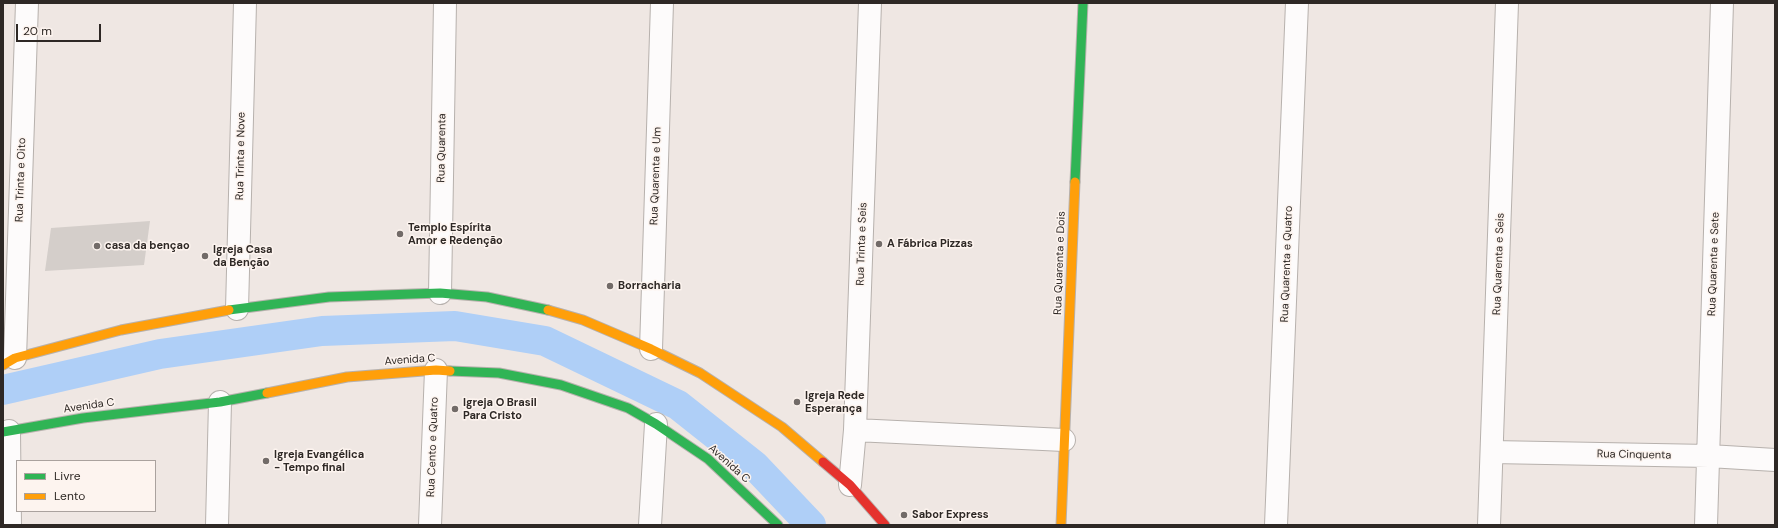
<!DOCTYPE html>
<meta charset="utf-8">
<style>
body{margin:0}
#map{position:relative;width:1778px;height:528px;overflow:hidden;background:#efe7e3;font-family:"DM Sans",sans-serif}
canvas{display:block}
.frame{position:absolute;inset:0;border:4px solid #2e2825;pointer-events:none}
.legend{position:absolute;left:16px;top:460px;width:140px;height:52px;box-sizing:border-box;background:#fdf4ef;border:1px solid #aaa29e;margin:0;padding:5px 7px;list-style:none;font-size:12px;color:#2e2825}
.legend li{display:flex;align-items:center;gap:8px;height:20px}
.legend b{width:20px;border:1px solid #aaa29e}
.scale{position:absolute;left:16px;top:24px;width:85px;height:18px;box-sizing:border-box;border:2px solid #2e2825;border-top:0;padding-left:5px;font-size:12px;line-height:14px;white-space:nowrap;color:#2e2825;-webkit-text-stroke:3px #fdf4ef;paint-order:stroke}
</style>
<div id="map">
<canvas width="1778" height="528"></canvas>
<div class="frame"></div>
<ul class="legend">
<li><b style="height:5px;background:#30b455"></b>Livre</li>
<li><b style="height:5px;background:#ff9f0a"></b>Lento</li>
</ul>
<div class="scale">20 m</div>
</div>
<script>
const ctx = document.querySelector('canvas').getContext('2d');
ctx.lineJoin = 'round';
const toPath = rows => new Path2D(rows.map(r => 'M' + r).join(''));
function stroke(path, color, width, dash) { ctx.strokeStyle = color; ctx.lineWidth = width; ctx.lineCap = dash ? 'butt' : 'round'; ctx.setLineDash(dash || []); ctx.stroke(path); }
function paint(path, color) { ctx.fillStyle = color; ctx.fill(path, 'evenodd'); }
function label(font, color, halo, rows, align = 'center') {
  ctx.font = font + ' "DM Sans",sans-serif'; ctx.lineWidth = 3; ctx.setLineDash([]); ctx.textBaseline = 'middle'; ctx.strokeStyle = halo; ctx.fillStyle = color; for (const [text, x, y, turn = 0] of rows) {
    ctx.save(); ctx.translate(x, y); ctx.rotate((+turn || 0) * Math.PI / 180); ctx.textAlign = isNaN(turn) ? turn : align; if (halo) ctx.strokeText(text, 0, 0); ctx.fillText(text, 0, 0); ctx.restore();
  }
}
const canal = toPath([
 [3,390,160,354,322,331,455,326,545,341,678,405,755,466,811,525]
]);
const building = toPath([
 [150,221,144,265,45,271,51,228]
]);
const street = toPath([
 [440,293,445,3],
 [237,309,245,3],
 [651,349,662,3],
 [15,358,27,3],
 [855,430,1064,440],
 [9,431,10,525],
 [1492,452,1709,456,1775,460],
 [850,485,855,430,870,3],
 [217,525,220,402],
 [430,525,436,370],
 [650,525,656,424],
 [1276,525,1297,3],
 [1489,525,1507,3],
 [1706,525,1722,3]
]);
const fast = toPath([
 [1075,182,1083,3],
 [229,310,329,297,440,293,487,297,548,310],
 [450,371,499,373,561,385,628,408,656,424,708,459,778,525],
 [3,432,83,418,220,402,267,393]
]);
const slow = toPath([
 [548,310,583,320,651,349,700,373,782,427,823,462],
 [3,365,15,358,121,330,229,310],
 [267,393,347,377,436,370,450,371],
 [1061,525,1075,182]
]);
const jam = toPath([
 [823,462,850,485,885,525]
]);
const markers = [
 [400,234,4,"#726b68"],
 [879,244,4,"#726b68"],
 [97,246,4,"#726b68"],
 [205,256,4,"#726b68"],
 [610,286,4,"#726b68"],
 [797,402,4,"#726b68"],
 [455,409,4,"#726b68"],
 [266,461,4,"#726b68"],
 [904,515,4,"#726b68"]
];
const streetNames = [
 ["Rua Quarenta",442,148,-89],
 ["Rua Trinta e Nove",241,156,-89],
 ["Rua Quarenta e Um",656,176,-88],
 ["Rua Trinta e Oito",21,180,-88],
 ["Rua Trinta e Seis",862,244,-88],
 ["Rua Quarenta e Dois",1060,263,-88],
 ["Rua Quarenta e Quatro",1287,264,-88],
 ["Rua Quarenta e Seis",1499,264,-88],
 ["Rua Quarenta e Sete",1714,264,-88],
 ["Avenida C",410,360,-4],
 ["Avenida C",89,406,-8],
 ["Rua Cento e Quatro",433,447,-88],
 ["Rua Cinquenta",1634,455,1],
 ["Avenida C",729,464,42]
];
const poiNames = [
 ["Templo Espírita",408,228],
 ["Amor e Redenção",408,241],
 ["A Fábrica Pizzas",887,244],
 ["casa da bençao",105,246],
 ["Igreja Casa",213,250],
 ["da Benção",213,263],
 ["Borracharia",618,286],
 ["Igreja Rede",805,396],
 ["Esperança",805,409],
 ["Igreja O Brasil",463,403],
 ["Para Cristo",463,416],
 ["Igreja Evangélica",274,455],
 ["- Tempo final",274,468],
 ["Sabor Express",912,515]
];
stroke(canal, '#afcff7', 30);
paint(building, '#d4ceca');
stroke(street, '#b7b1ad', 24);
stroke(fast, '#b7b1ad', 11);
stroke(slow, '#b7b1ad', 11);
stroke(jam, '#b7b1ad', 11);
stroke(street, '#fdfbfb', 22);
stroke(fast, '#30b455', 9);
stroke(slow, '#ff9f0a', 9);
stroke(jam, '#e5322d', 9);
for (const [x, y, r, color] of markers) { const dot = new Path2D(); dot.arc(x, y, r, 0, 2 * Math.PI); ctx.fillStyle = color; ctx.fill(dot); stroke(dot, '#fdf4ef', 1.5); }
label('11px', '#2e2825', '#fdf4ef', streetNames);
label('bold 11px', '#2e2825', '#fdf4ef', poiNames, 'left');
</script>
